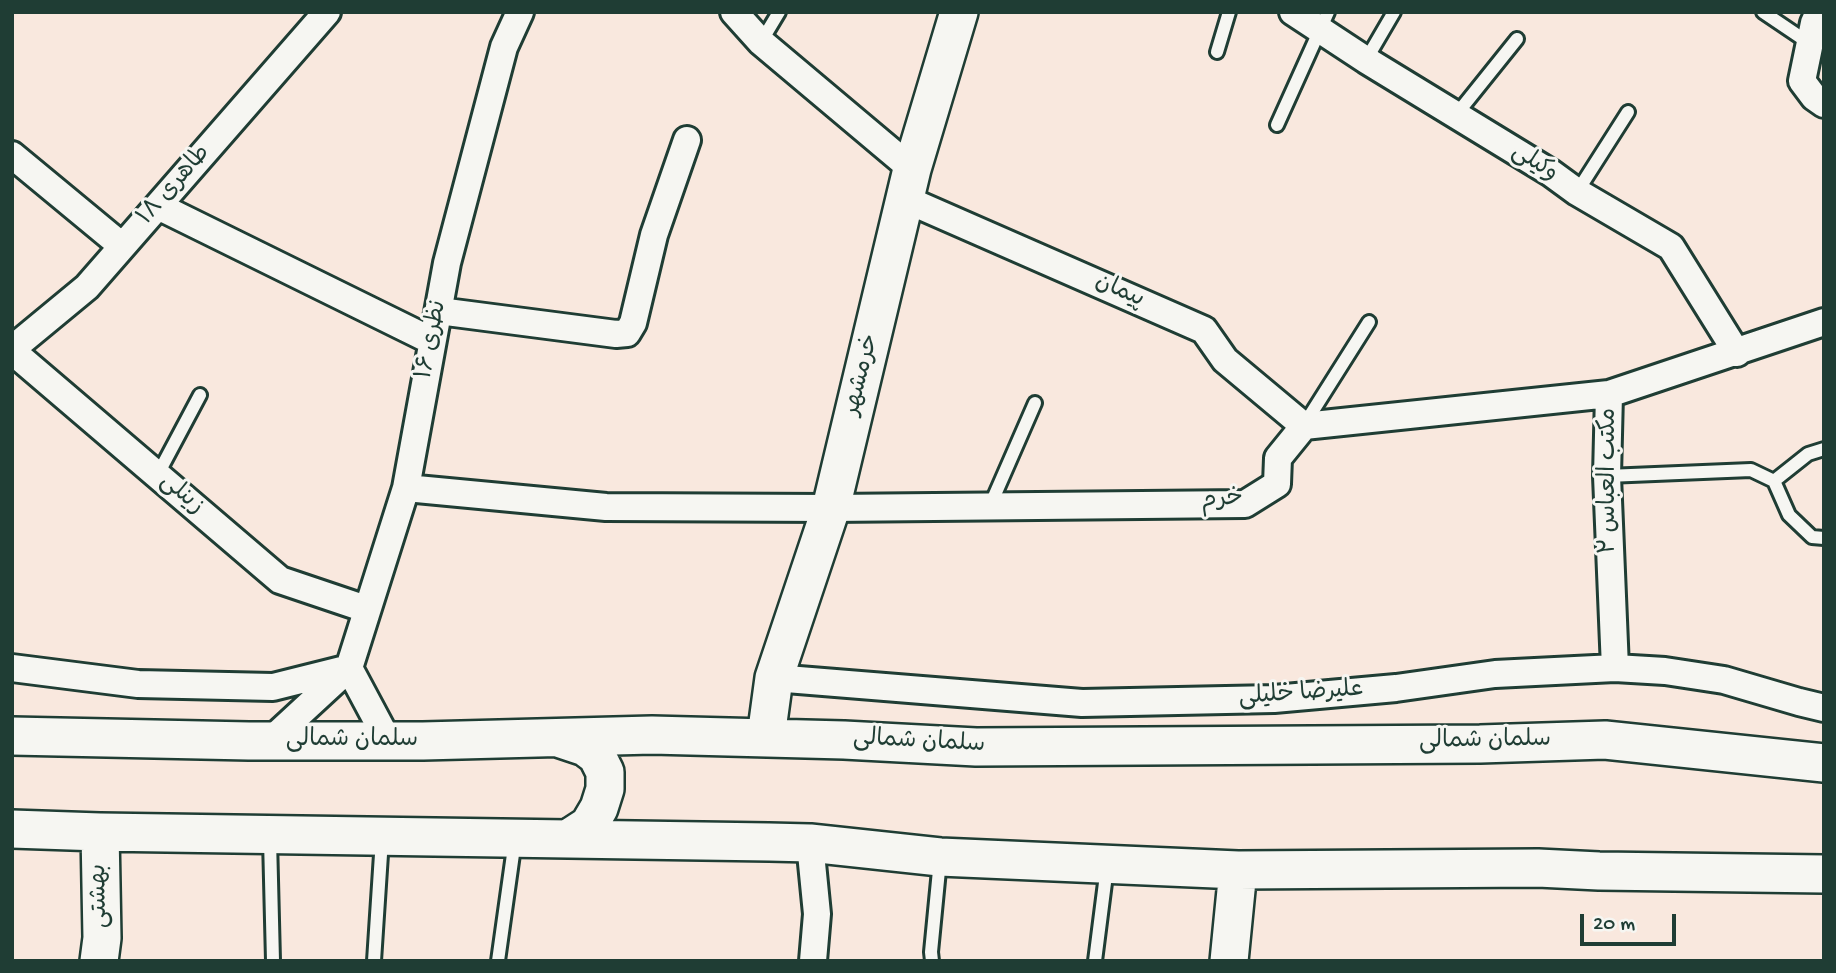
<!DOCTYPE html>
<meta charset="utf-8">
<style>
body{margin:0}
#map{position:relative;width:1836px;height:973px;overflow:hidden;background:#f9e8de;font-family:"Gochi Hand",sans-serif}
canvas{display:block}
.frame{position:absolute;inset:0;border:14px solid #1f3d34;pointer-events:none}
.scale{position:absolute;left:1580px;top:914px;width:96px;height:32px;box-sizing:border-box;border:4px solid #1f3d34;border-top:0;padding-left:9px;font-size:21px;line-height:24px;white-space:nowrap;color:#1f3d34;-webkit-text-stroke:5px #f6f6f2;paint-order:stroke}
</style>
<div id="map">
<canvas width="1836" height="973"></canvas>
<div class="frame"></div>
<div class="scale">20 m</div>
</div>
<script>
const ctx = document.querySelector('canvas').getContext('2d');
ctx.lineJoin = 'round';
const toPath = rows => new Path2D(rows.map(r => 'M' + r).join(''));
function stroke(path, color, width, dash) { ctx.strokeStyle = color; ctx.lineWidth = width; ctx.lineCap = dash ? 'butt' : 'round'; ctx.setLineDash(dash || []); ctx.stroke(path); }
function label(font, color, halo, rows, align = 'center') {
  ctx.font = font + ' "Gochi Hand","Playpen Sans Arabic",sans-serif'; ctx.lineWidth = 6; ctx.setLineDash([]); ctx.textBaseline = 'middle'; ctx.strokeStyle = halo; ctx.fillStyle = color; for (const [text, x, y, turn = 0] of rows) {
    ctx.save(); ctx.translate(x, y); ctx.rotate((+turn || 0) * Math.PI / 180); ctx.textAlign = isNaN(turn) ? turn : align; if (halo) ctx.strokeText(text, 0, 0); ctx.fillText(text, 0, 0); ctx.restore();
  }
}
const lane = toPath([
 [1763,12,1809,43],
 [761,42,779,12],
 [1217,52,1229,12],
 [1366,60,1394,12],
 [1456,115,1517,39],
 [1277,125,1328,12],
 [1577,192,1628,112],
 [1304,425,1369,322],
 [158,474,200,395],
 [1607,476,1751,470,1774,481,1808,454,1824,449],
 [1774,481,1789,515,1812,537,1824,538],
 [990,506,1035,403],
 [270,839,273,961],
 [374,961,382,839],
 [498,961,515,840],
 [932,961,931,952,940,860],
 [1095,961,1107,867]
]);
const street = toPath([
 [734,12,761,42,912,169],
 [1293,12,1366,60,1551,173,1577,192,1671,247,1737,353],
 [1819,12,1814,23,1802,81,1814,97,1824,104],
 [12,155,122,246],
 [905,199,1204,330,1225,360,1304,426],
 [158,206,432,341],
 [439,311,616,334,627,333,633,323,654,235,687,140],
 [12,349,87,287,327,12],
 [12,351,280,580,366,609],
 [406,488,606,507,831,508,1245,504,1277,484,1278,458,1304,426,1609,394],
 [12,668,138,684,273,687,349,668,406,488,447,263,504,47,520,12],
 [1615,668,1607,476,1609,394,1824,322],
 [774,678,1082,703,1274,699,1396,688,1495,674,1615,668,1665,671,1724,680,1799,702,1824,708],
 [271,740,349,668,388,741],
 [810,843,817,914,813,961]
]);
const secondary = toPath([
 [12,736,249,741,423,741,652,735,844,740,976,747,1480,744,1605,740,1824,763],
 [766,737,774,678,831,508,912,169,959,12],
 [558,738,585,747,597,756,605,772,605,789,599,808,589,825,569,838],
 [12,829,100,832,769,842,810,843,940,857,1238,870,1538,868,1599,871,1824,874],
 [99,961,102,938,100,832],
 [1229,961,1238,870]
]);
const streetNames = [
 ["وکیلی",1534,164,33],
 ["طاهری ۱۸",175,186,-49],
 ["پیمان",1119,292,24],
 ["نظری ۱۶",433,340,-79],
 ["خرمشهر",863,375,-76],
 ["مکتب العباس ۲",1610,481,-90],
 ["زینلی",181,495,41],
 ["خرم",1222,501,-6],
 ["علیرضا خلیلی",1301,695,-4],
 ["سلمان شمالی",352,741],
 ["سلمان شمالی",1485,742,-1],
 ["سلمان شمالی",919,743,3],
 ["بهشتی",101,896,-91]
];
stroke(lane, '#1f3d34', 18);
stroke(street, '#1f3d34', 32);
stroke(secondary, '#1f3d34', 42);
stroke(lane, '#f6f6f2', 12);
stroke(street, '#f6f6f2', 26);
stroke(secondary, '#f6f6f2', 37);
label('24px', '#1f3d34', '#f6f6f2', streetNames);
</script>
